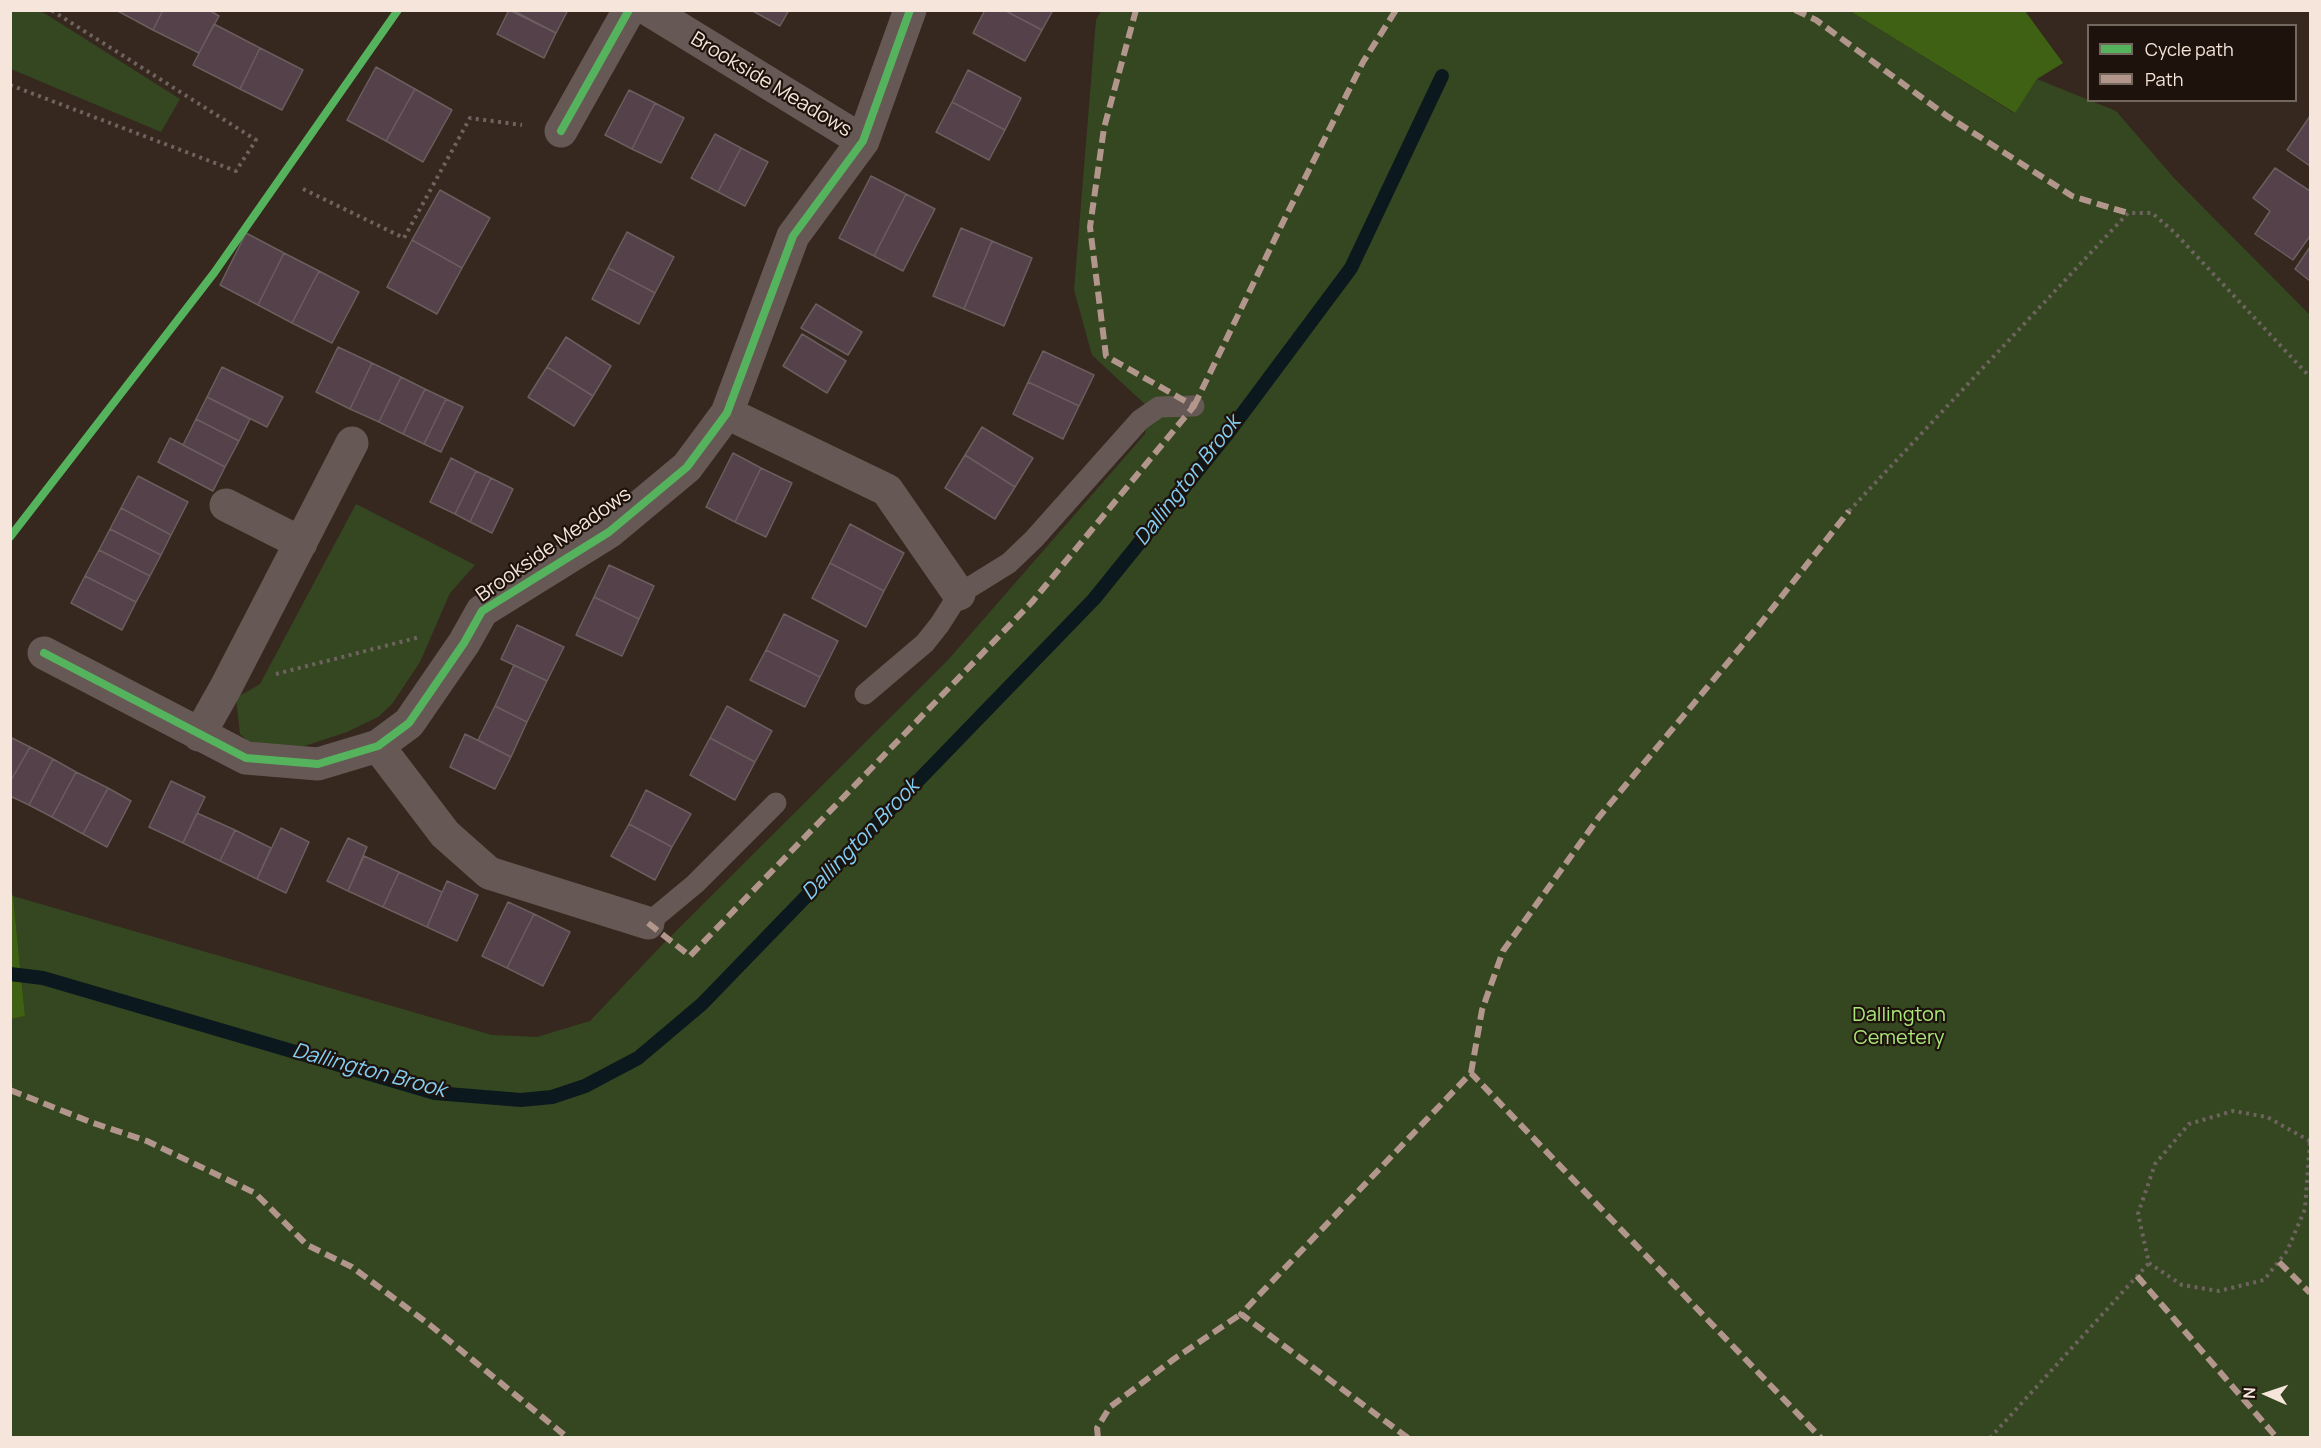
<!DOCTYPE html>
<style>
body{margin:0}
#map{position:relative;width:2321px;height:1448px;overflow:hidden;background:#36281f;font-family:Manrope,sans-serif}
canvas{display:block}
.frame{position:absolute;inset:0;border:12px solid #f5e5da;pointer-events:none}
.legend{position:absolute;left:2087px;top:24px;width:210px;height:78px;box-sizing:border-box;background:#1e130c;border:2px solid #74675e;margin:0;padding:8px 10px;list-style:none;font-size:18px;color:#f5e5da}
.legend li{display:flex;align-items:center;gap:12px;height:30px}
.legend b{width:30px;border:2px solid #74675e}
.north{position:absolute;left:2237px;top:1364px;width:60px;height:60px;-webkit-text-stroke:4px #1e130c;paint-order:stroke;rotate:273deg;font-size:16px;font-weight:700;line-height:24px;text-align:center;color:#f5e5da}
.north::after{content:'';display:block;margin:auto;width:21px;height:27px;background:#f5e5da;clip-path:polygon(50% 0,100% 100%,50% 72%,0 100%)}
</style>
<div id="map">
<canvas width="2321" height="1448"></canvas>
<div class="frame"></div>
<ul class="legend">
<li><b style="height:8px;background:#56b35d"></b>Cycle path</li>
<li><b style="height:8px;background:#b2968c"></b>Path</li>
</ul>
<div class="north">N</div>
</div>
<script>
const ctx = document.querySelector('canvas').getContext('2d');
ctx.lineJoin = 'round';
function paint(path, color) { ctx.fillStyle = color; ctx.fill(path, 'evenodd'); }
const toPath = rows => new Path2D(rows.map(r => 'M' + r).join(''));
function stroke(path, color, width, dash) { ctx.strokeStyle = color; ctx.lineWidth = width; ctx.lineCap = dash ? 'butt' : 'round'; ctx.setLineDash(dash || []); ctx.stroke(path); }
function label(font, color, halo, rows, align = 'center') {
  ctx.font = font + ' Manrope,sans-serif'; ctx.lineWidth = 4.5; ctx.setLineDash([]); ctx.textBaseline = 'middle'; ctx.strokeStyle = halo; ctx.fillStyle = color; for (const [text, x, y, turn = 0] of rows) {
    ctx.save(); ctx.translate(x, y); ctx.rotate((+turn || 0) * Math.PI / 180); ctx.textAlign = isNaN(turn) ? turn : align; if (halo) ctx.strokeText(text, 0, 0); ctx.fillText(text, 0, 0); ctx.restore();
  }
}
const green = toPath([
 [10,11,41,11,180,99,161,132,11,69],
 [1101,11,1850,11,2014,113,2037,79,2116,111,2174,178,2310,315,2310,1437,11,1438,10,1019,25,1016,13,896,492,1035,537,1037,590,1021,663,944,948,660,1145,434,1149,408,1092,355,1074,290,1096,20],
 [356,504,475,565,450,593,420,662,392,704,378,717,347,732,292,750,254,746,240,734,236,698,260,684]
]);
const forest = toPath([
 [1850,11,2025,11,2063,63,2037,79,2015,113],
 [11,894,13,896,25,1016,11,1019]
]);
const stream = toPath([
 [10,974,43,978,435,1093,521,1100,552,1097,585,1086,638,1058,702,1004,1094,599,1228,433,1351,268,1442,76]
]);
const building = toPath([
 [116,10,163,10,153,30,116,10],
 [163,10,209,10,219,16,199,53,153,30,163,10],
 [509,10,556,33,544,58,497,34,509,10],
 [512,10,568,10,556,33,512,10],
 [751,10,789,10,780,26,751,10],
 [985,10,1004,10,1042,30,1025,61,973,33,985,10],
 [1004,10,1053,10,1042,30,1004,10],
 [214,24,260,48,240,89,193,65,214,24],
 [260,48,303,70,282,110,240,89,260,48],
 [376,67,415,89,386,141,347,120,376,67],
 [968,70,1021,98,1005,130,952,102,968,70],
 [415,89,452,110,423,162,386,141,415,89],
 [629,90,655,103,632,149,605,135,629,90],
 [952,102,1005,130,989,160,936,132,952,102],
 [655,103,684,118,661,163,632,149,655,103],
 [2310,116,2310,166,2287,150,2310,116],
 [715,134,741,148,718,192,691,178,715,134],
 [741,148,768,162,745,206,718,192,741,148],
 [2275,168,2310,191,2310,236,2293,260,2255,234,2270,211,2253,198,2275,168],
 [871,176,906,194,874,256,839,238,871,176],
 [440,190,490,218,462,268,412,240,440,190],
 [906,194,935,209,903,271,874,256,906,194],
 [961,228,992,241,964,309,933,296,961,228],
 [627,232,674,257,655,293,608,268,627,232],
 [246,233,284,253,258,305,220,285,246,233],
 [412,240,462,268,437,314,387,287,412,240],
 [992,241,1032,258,1004,326,964,309,992,241],
 [2310,247,2310,281,2295,269,2310,247],
 [284,253,319,271,292,323,258,305,284,253],
 [608,268,655,293,639,324,592,299,608,268],
 [319,271,359,292,332,343,292,323,319,271],
 [816,304,862,332,848,355,801,328,816,304],
 [802,334,846,361,827,393,783,366,802,334],
 [566,337,611,366,593,396,547,367,566,337],
 [338,347,372,363,350,409,316,392,338,347],
 [1043,351,1094,375,1079,406,1028,382,1043,351],
 [372,363,401,377,379,422,350,409,372,363],
 [222,367,283,397,267,427,207,397,222,367],
 [547,367,593,396,574,426,528,397,547,367],
 [401,377,425,389,403,434,379,422,401,377],
 [1028,382,1079,406,1063,439,1013,414,1028,382],
 [425,389,446,399,424,444,403,434,425,389],
 [207,397,250,419,239,441,196,419,207,397],
 [446,399,463,407,441,452,424,444,446,399],
 [196,419,239,441,225,467,183,445,196,419],
 [982,427,1033,458,1015,487,965,455,982,427],
 [170,438,225,467,213,491,158,462,170,438],
 [733,453,761,468,735,522,706,507,733,453],
 [965,455,1015,487,995,519,945,488,965,455],
 [451,458,476,471,455,514,430,502,451,458],
 [761,468,792,483,766,537,735,522,761,468],
 [476,471,491,478,470,522,455,514,476,471],
 [138,476,188,502,171,535,121,508,138,476],
 [491,478,513,489,492,533,470,522,491,478],
 [121,508,171,535,161,555,110,529,121,508],
 [850,524,904,553,884,591,830,563,850,524],
 [110,529,161,555,150,576,99,550,110,529],
 [99,550,150,576,136,602,85,576,99,550],
 [830,563,884,591,866,627,812,598,830,563],
 [609,565,654,586,639,619,594,597,609,565],
 [85,576,136,602,122,630,71,603,85,576],
 [594,597,639,619,622,656,576,635,594,597],
 [784,614,838,641,820,677,766,650,784,614],
 [517,625,564,647,547,681,501,659,517,625],
 [766,650,820,677,805,707,750,680,766,650],
 [514,665,547,681,527,722,495,706,514,665],
 [495,706,527,722,511,757,478,740,495,706],
 [727,706,772,731,755,762,710,738,727,706],
 [465,734,511,757,495,789,450,767,465,734],
 [10,737,30,747,10,782,10,737],
 [710,738,755,762,735,800,690,775,710,738],
 [30,747,53,759,29,805,10,796,10,782,30,747],
 [53,759,76,772,52,817,29,805,53,759],
 [76,772,108,788,83,834,52,817,76,772],
 [171,781,205,797,183,843,149,827,171,781],
 [108,788,131,801,107,847,83,834,108,788],
 [646,790,691,814,672,847,629,824,646,790],
 [197,813,235,830,220,861,183,843,197,813],
 [629,824,672,847,655,880,611,856,629,824],
 [281,828,309,842,286,893,257,879,281,828],
 [235,830,271,848,257,879,220,861,235,830],
 [348,838,367,847,348,891,327,881,348,838],
 [364,856,399,872,383,907,348,891,364,856],
 [399,872,442,892,427,927,383,907,399,872],
 [447,881,478,895,457,941,427,927,447,881],
 [508,902,534,914,507,968,482,956,508,902],
 [534,914,570,932,543,986,507,968,534,914]
]);
const path = toPath([
 [10,85,236,171,256,140,51,10],
 [303,189,404,238,470,118,522,125],
 [1849,511,2128,213,2152,213,2174,232,2310,377],
 [276,674,420,637],
 [2310,1141,2267,1117,2233,1111,2189,1124,2155,1164,2138,1214,2149,1263,2182,1285,2219,1291,2264,1280,2287,1251,2305,1209,2310,1141],
 [1990,1438,2149,1263]
]);
const lane = toPath([
 [865,694,925,643,940,624,959,594,1009,563,1034,539,1140,420,1159,407,1194,406],
 [648,923,695,884,776,803]
]);
const street = toPath([
 [649,10,863,141],
 [561,131,629,10],
 [727,413,887,490,959,594],
 [226,505,301,543],
 [44,653,246,758,318,764,378,746,409,723,464,643,482,611,609,532,687,467,727,413,793,236,863,141,910,10],
 [199,735,226,687,352,443],
 [378,746,445,834,489,873,648,923]
]);
const quiet = toPath([
 [1795,10,1816,20,1947,116,2072,196,2128,213],
 [1194,406,1285,218,1363,62,1396,10],
 [648,923,690,956,1032,602,1194,406,1106,356,1090,227,1104,128,1136,10],
 [1471,1073,1482,1010,1503,951,1599,817,1760,624,1849,511],
 [10,1090,93,1123,147,1141,255,1193,307,1245,352,1267,430,1325,568,1438],
 [2279,1262,2310,1293],
 [2137,1276,2277,1438],
 [1098,1438,1097,1428,1110,1407,1174,1359,1241,1314],
 [1408,1438,1241,1314,1471,1073,1821,1438]
]);
const cycleway = toPath([
 [561,131,629,10],
 [10,537,214,273,398,10],
 [44,653,246,758,318,764,378,746,409,723,464,643,482,611,609,532,687,467,727,413,793,236,863,141,910,10]
]);
const streetNames = [
 ["Brookside Meadows",771,85,31],
 ["Brookside Meadows",554,545,-35]
];
const parkNames = [
 ["Dallington",1899,1015],
 ["Cemetery",1899,1038]
];
const waterNames = [
 ["Dallington Brook",1188,481,-52],
 ["Dallington Brook",861,840,-46],
 ["Dallington Brook",369,1071,15]
];
paint(green, '#344720');
paint(forest, '#3e6114');
stroke(stream, '#0b181d', 14);
paint(building, '#544149');
stroke(building, '#6a5e5f', 1.5);
stroke(path, '#6e635f', 4, [3, 4.5]);
stroke(lane, '#665855', 21);
stroke(street, '#665855', 33);
stroke(quiet, '#b2968c', 6, [12, 6]);
stroke(cycleway, '#56b35d', 8);
label('20px', '#f5e5da', '#1e130c', streetNames);
label('20px', '#aae77a', '#1e130c', parkNames);
label('italic 21px', '#83cef4', '#1e130c', waterNames);
</script>
